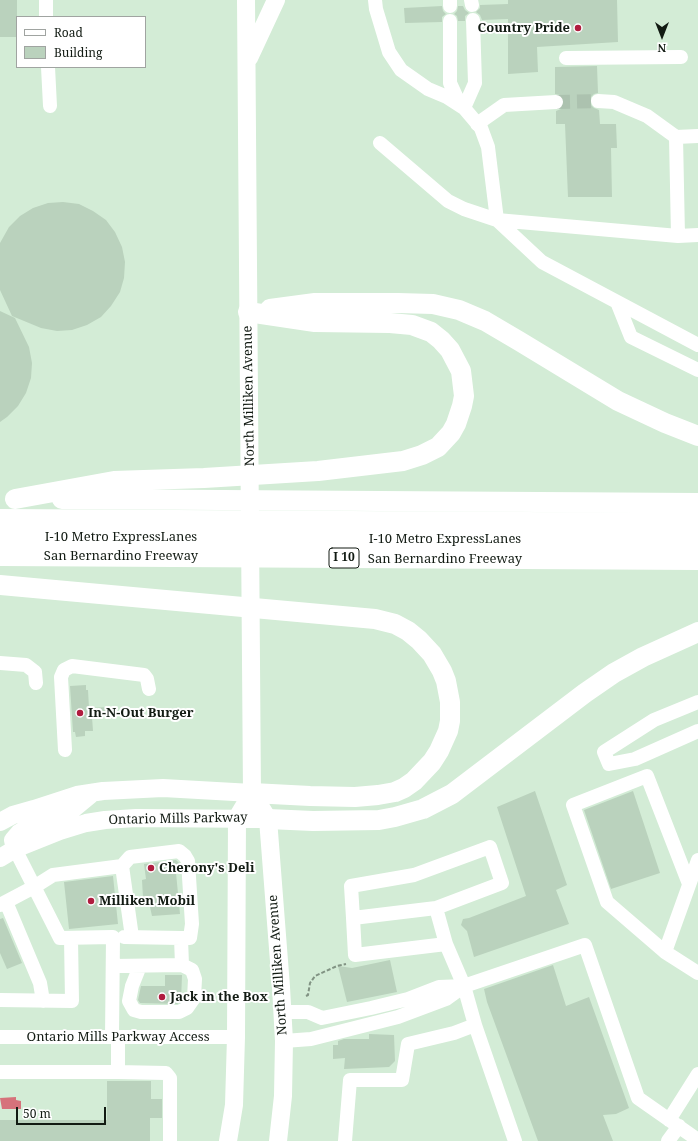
<!DOCTYPE html>
<style>
body{margin:0}
#map{position:relative;width:698px;height:1141px;overflow:hidden;background:#d3ecd6;font-family:"Noto Serif",serif}
canvas{display:block}
.legend{position:absolute;left:16px;top:16px;width:130px;height:52px;box-sizing:border-box;background:#fff;border:1px solid #a0a4a1;margin:0;padding:5px 7px;list-style:none;font-size:12px;color:#121b13}
.legend li{display:flex;align-items:center;gap:8px;height:20px}
.legend b{width:20px;border:1px solid #a0a4a1}
.north{position:absolute;left:642px;top:16px;width:40px;height:40px;-webkit-text-stroke:3px #fff;paint-order:stroke;rotate:180deg;font-size:11px;font-weight:700;line-height:16px;text-align:center;color:#121b13}
.north::after{content:'';display:block;margin:auto;width:14px;height:18px;background:#121b13;clip-path:polygon(50% 0,100% 100%,50% 72%,0 100%)}
.scale{position:absolute;left:16px;top:1107px;width:90px;height:18px;box-sizing:border-box;border:2px solid #121b13;border-top:0;padding-left:5px;font-size:12px;line-height:14px;white-space:nowrap;color:#121b13;-webkit-text-stroke:3px #fff;paint-order:stroke}
</style>
<div id="map">
<canvas width="698" height="1141"></canvas>
<ul class="legend">
<li><b style="height:5px;background:#fff"></b>Road</li>
<li><b style="height:11px;background:#bad2bd"></b>Building</li>
</ul>
<div class="north">N</div>
<div class="scale">50 m</div>
</div>
<script>
const ctx = document.querySelector('canvas').getContext('2d');
ctx.lineJoin = 'round';
function paint(path, color) { ctx.fillStyle = color; ctx.fill(path, 'evenodd'); }
const toPath = rows => new Path2D(rows.map(r => 'M' + r).join(''));
function stroke(path, color, width, dash) { ctx.strokeStyle = color; ctx.lineWidth = width; ctx.lineCap = dash ? 'butt' : 'round'; ctx.setLineDash(dash || []); ctx.stroke(path); }
function label(font, color, halo, rows, align = 'center') {
  ctx.font = font + ' "Noto Serif",serif'; ctx.lineWidth = 4; ctx.setLineDash([]); ctx.textBaseline = 'middle'; ctx.strokeStyle = halo; ctx.fillStyle = color; for (const [text, x, y, turn = 0] of rows) {
    ctx.save(); ctx.translate(x, y); ctx.rotate((+turn || 0) * Math.PI / 180); ctx.textAlign = isNaN(turn) ? turn : align; if (halo) ctx.strokeText(text, 0, 0); ctx.fillText(text, 0, 0); ctx.restore();
  }
}
const water = toPath([
 [16,1097,16,1100,21,1101,21,1109,2,1109,0,1098]
]);
const building = toPath([
 [0,0,17,0,17,37,0,37],
 [508,0,617,0,618,42,537,47,538,72,508,74,508,19,482,20,480,15,476,12,480,8,480,5,508,4],
 [442,6,443,11,446,14,442,17,442,22,405,23,404,8],
 [458,6,463,6,465,10,469,13,465,16,465,21,458,21,457,16,454,14,457,11],
 [597,66,598,93,594,94,591,97,590,104,594,108,599,110,600,124,616,124,617,148,611,148,612,197,568,197,565,124,556,124,556,111,561,109,564,105,564,101,560,95,555,94,555,67],
 [63,202,79,204,93,211,106,220,115,232,122,247,125,262,124,278,120,292,111,306,101,317,87,325,72,330,57,331,41,328,12,316,0,290,0,243,9,227,20,216,33,208,48,203],
 [0,311,15,318,29,347,32,363,31,378,26,393,18,406,7,417,0,422],
 [86,685,86,690,88,690,89,708,110,707,110,715,92,717,93,731,85,731,85,736,76,737,75,732,73,732,70,686],
 [535,791,567,885,556,890,569,924,474,957,467,931,461,925,463,919,469,918,526,896,497,807],
 [633,791,660,873,611,889,584,810],
 [176,860,180,864,180,873,176,873,180,914,152,916,148,898,143,898,142,880,146,879,144,864],
 [113,876,118,924,69,929,64,882],
 [3,918,22,963,7,969,0,953,0,919],
 [390,960,397,992,347,1002,338,966,352,968],
 [553,965,566,1006,589,997,629,1108,616,1114,603,1115,613,1141,538,1141,487,1002,484,989],
 [165,975,182,975,181,1001,177,1004,140,1003,138,1000,141,986,165,986],
 [369,1034,394,1035,395,1061,389,1067,344,1069,345,1058,333,1059,333,1045,338,1045,338,1041,344,1039,369,1039],
 [107,1081,151,1081,151,1099,162,1099,162,1118,150,1118,150,1141,0,1141,0,1120,107,1120]
]);
const minorTunnel = toPath([
 [556,102,598,101]
]);
const path = toPath([
 [306,996,308,995,310,983,315,976,337,966,346,964]
]);
const minor = toPath([
 [46,0,46,17],
 [375,0,376,9,389,52,401,70,428,89,447,97,464,108,481,128,488,147,497,220,542,262,698,345],
 [450,0,450,6],
 [471,0,472,5],
 [450,21,450,83,460,105],
 [566,58,681,57],
 [48,67,50,106],
 [598,101,614,102,647,116,676,137],
 [464,108,475,83,473,20],
 [477,124,504,105,556,102],
 [698,136,676,137,678,236,698,235],
 [380,143,448,201,464,209,497,220,678,236],
 [617,302,631,337,698,370],
 [0,663,26,665,35,672,36,683],
 [698,702,654,720,604,752,609,764,635,759,698,731],
 [65,750,61,677,64,670,72,666,144,675,147,679,149,689],
 [15,849,60,938,113,937,112,1037],
 [698,860,665,952,698,973],
 [122,866,130,857,179,851,185,856,188,861,192,924,190,938,181,938],
 [6,902,40,983,43,1001],
 [0,905,34,887,53,875,122,866,132,937],
 [436,908,502,883,490,847,414,875,351,886,353,918,436,908,446,944,464,986,475,1025],
 [353,918,355,955,446,944],
 [665,952,607,902,573,805,647,776,689,884],
 [113,966,182,965,181,938,124,937],
 [140,966,132,986,129,1001,134,1010,141,1012,179,1012,187,1008,194,998,195,979,192,970,182,965],
 [464,986,585,945,638,1098,698,1140],
 [0,1000,72,1001,71,938],
 [282,1012,308,1012,322,1018,371,1008,408,999,439,987,464,986,446,999,398,1017,311,1039,284,1041],
 [0,1037,236,1037],
 [118,1037,118,1072,166,1073,170,1078,170,1141],
 [0,1072,118,1072],
 [669,1120,698,1074],
 [345,1141,350,1080,402,1080,408,1044,454,1033,475,1025,515,1141],
 [668,1141,679,1126]
]);
const major = toPath([
 [246,0,252,793,268,819,281,987,284,1041,283,1096,278,1141],
 [249,58,276,0],
 [0,822,13,815,34,809,77,795,103,791,163,788,252,793],
 [15,849,13,840,19,833,29,827,67,814,90,795],
 [0,858,15,849,60,831,86,823,105,820,136,818,268,819],
 [228,1141,234,1105,236,1037,237,818,252,793]
]);
const highway = toPath([
 [270,309,315,303,398,303,433,304,459,310,485,321,519,341,618,401,665,423,698,436],
 [15,499,114,481,204,478,318,471,403,461,422,455,438,447,451,433,456,424,462,406,464,396,461,371,450,350,441,340,431,332,412,325,390,323,315,322,248,312],
 [62,499,698,503],
 [0,519,698,523],
 [0,536,698,541],
 [0,556,698,560],
 [0,585,375,619,395,624,408,631,419,640,432,654,442,671,446,681,450,702,450,721,448,731,439,751,432,762,414,781,404,788,395,792,378,795,355,797,310,796,252,793],
 [268,819,313,821,379,820,395,817,423,809,452,794,585,693,614,673,643,657,698,632]
]);
const markers = [
 [578,28,4,"#b01c3e"],
 [80,713,4,"#b01c3e"],
 [151,868,4,"#b01c3e"],
 [91,901,4,"#b01c3e"],
 [162,997,4,"#b01c3e"]
];
const shields = [
 [344,558,30]
];
const shieldNames = [
 ["I 10",344,558]
];
const poiNames = [
 ["Country Pride",570,28,"right"],
 ["In-N-Out Burger",88,713],
 ["Cherony's Deli",159,868],
 ["Milliken Mobil",99,901],
 ["Jack in the Box",170,997]
];
const streetNames = [
 ["North Milliken Avenue",249,396,-91],
 ["I-10 Metro ExpressLanes",121,537],
 ["I-10 Metro ExpressLanes",445,539],
 ["San Bernardino Freeway",121,556],
 ["San Bernardino Freeway",445,559],
 ["Ontario Mills Parkway",178,819,-1],
 ["North Milliken Avenue",278,965,-94],
 ["Ontario Mills Parkway Access",118,1037]
];
paint(water, '#d6727b');
paint(building, '#bad2bd');
stroke(minorTunnel, '#acc2af', 14, [14, 7]);
stroke(path, '#819383', 2, [4, 2]);
stroke(minor, '#fff', 14);
stroke(major, '#fff', 18);
stroke(highway, '#fff', 20);
for (const [x, y, r, color] of markers) { const dot = new Path2D(); dot.arc(x, y, r, 0, 2 * Math.PI); ctx.fillStyle = color; ctx.fill(dot); stroke(dot, '#fff', 1.5); }
for (const [x, y, w] of shields) { const box = new Path2D(); box.roundRect(x - w / 2, y - 10, w, 20, 3); ctx.fillStyle = '#fff'; ctx.fill(box); stroke(box, '#121b13', 1); }
label('bold 12px', '#121b13', null, shieldNames);
label('bold 13px', '#121b13', '#fff', poiNames, 'left');
label('13px', '#121b13', '#fff', streetNames);
</script>
